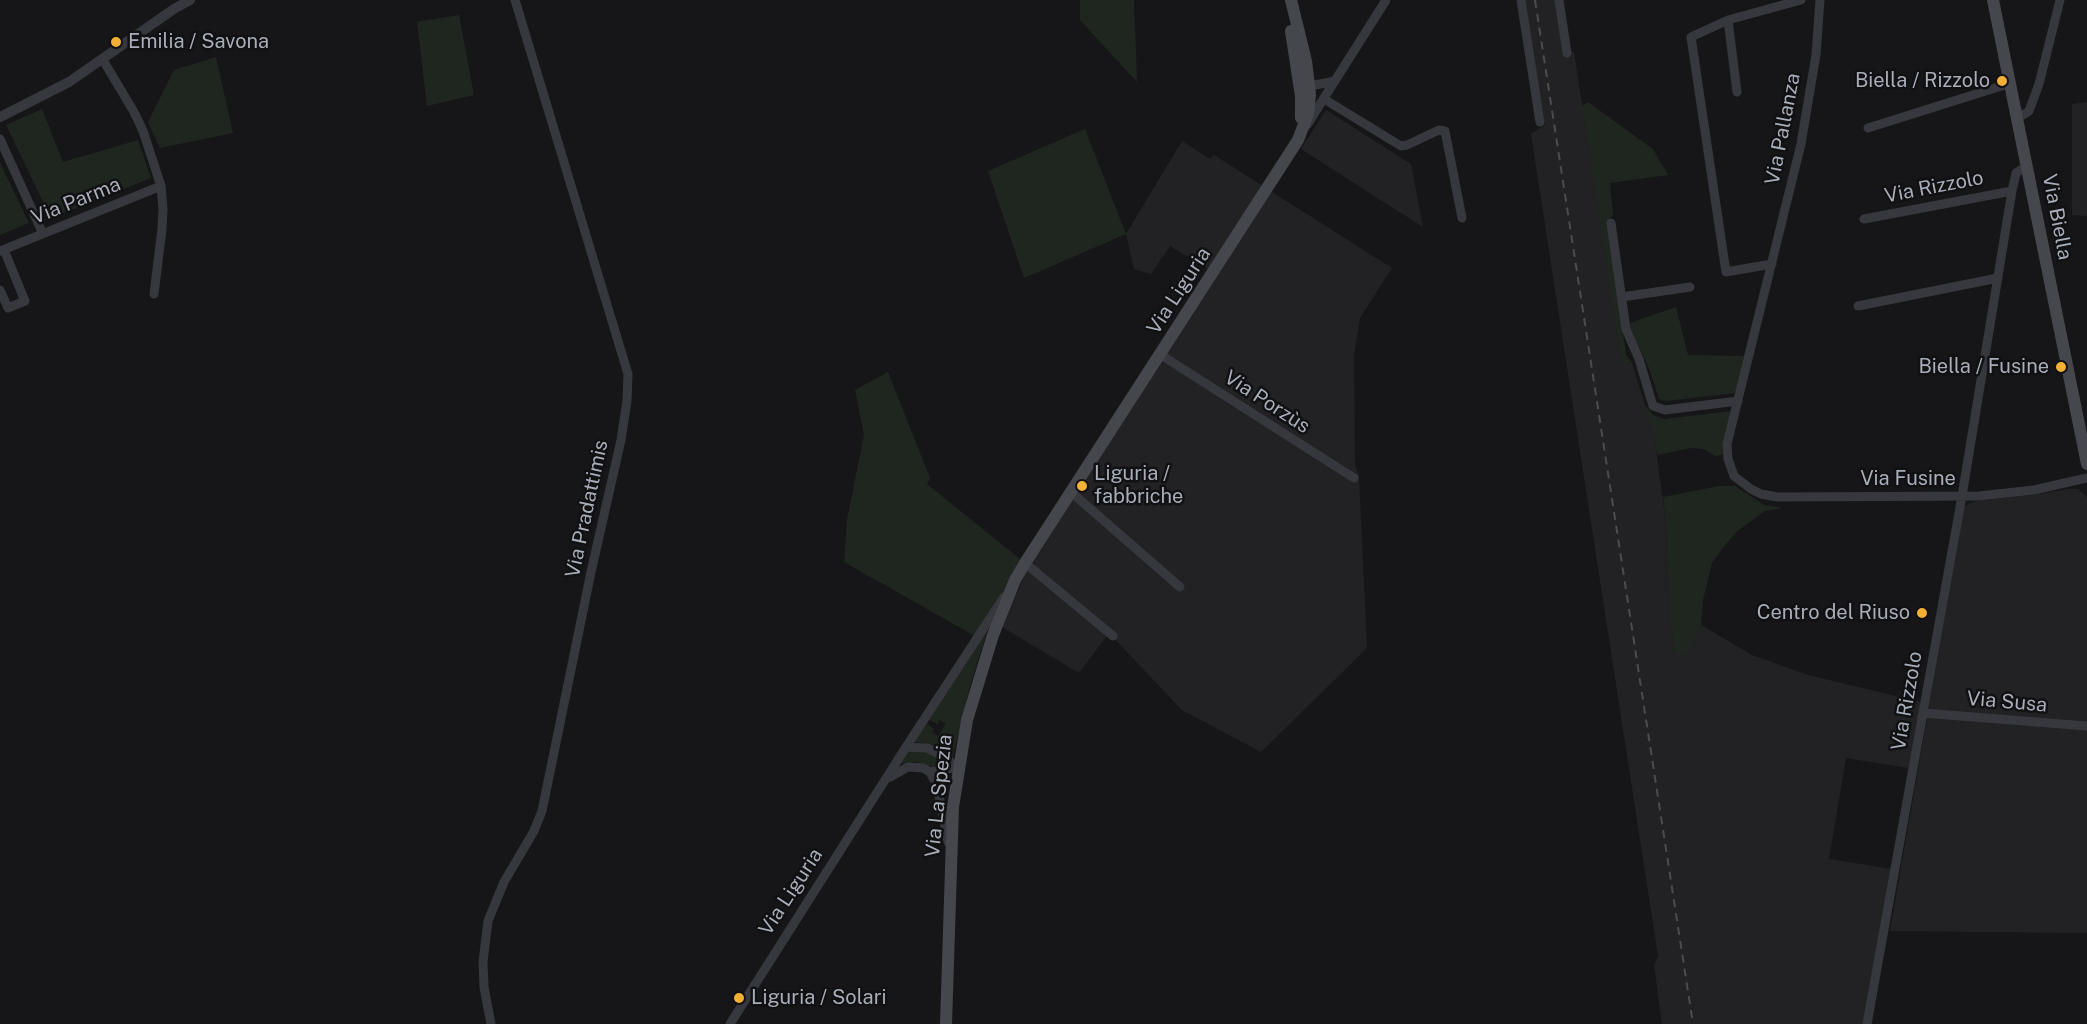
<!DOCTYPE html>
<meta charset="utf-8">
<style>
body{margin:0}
canvas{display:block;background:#161618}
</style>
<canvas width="2087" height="1024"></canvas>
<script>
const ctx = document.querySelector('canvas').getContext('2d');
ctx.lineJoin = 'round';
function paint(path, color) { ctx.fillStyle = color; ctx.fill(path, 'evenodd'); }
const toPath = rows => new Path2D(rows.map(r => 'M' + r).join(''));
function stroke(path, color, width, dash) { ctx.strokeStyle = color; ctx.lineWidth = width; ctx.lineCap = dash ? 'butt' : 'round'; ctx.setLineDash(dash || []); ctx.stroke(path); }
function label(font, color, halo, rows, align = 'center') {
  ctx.font = font + ' "Public Sans",sans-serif'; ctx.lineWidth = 5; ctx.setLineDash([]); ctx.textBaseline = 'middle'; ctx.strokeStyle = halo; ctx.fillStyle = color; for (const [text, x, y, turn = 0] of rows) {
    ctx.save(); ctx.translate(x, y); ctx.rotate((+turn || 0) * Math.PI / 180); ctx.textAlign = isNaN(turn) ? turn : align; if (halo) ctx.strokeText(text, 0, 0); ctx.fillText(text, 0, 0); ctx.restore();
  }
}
const built = toPath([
 [1525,0,1555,0,1564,53,1574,52,1622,364,1632,363,1654,434,1666,525,1669,616,1675,654,1686,655,1701,625,1752,655,1808,675,1921,702,1909,768,1846,758,1829,859,1892,869,1866,1024,1662,1024,1654,965,1658,956,1531,134,1545,125],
 [2087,102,2087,216,2072,215,2072,104],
 [1326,110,1411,164,1423,227,1301,149],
 [1182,141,1210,159,1214,155,1392,268,1360,318,1354,355,1355,465,1359,477,1367,648,1261,752,1182,710,1109,633,1079,673,1002,627,1027,570,1077,488,1218,275,1170,246,1151,274,1134,269,1126,234],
 [2068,489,2078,489,2087,497,2087,933,1890,931,1964,506,1976,501,2033,495]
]);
const green = toPath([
 [1080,0,1134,0,1137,82,1080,20],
 [459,15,474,95,427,106,417,22],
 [216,57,233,133,160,148,148,122,174,70],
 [1588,102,1653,149,1668,175,1610,183,1613,215,1607,222,1626,355,1632,363,1622,365,1582,106],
 [42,109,63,162,138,140,151,178,51,218,6,125],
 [1085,129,1126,234,1024,278,988,171],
 [0,163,29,223,0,235],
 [1676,307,1688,355,1744,356,1735,393,1666,401,1659,399,1649,368,1632,332,1630,323],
 [888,372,930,478,927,484,1025,563,975,636,844,562,847,520,864,435,855,390],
 [1644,404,1653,415,1664,419,1732,411,1724,454,1716,456,1703,449,1690,448,1657,455,1654,434],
 [1719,486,1735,486,1764,505,1783,508,1765,511,1751,521,1736,532,1722,549,1712,563,1703,600,1701,625,1686,656,1675,654,1669,616,1666,525,1663,497],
 [990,622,969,689,952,760,923,743,913,742,926,723,934,729,932,732,938,736,946,724,940,720,937,724,928,719],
 [912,749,930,753,946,764,933,767,916,762,899,764,908,750]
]);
const minor = toPath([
 [1521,0,1540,122],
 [1559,0,1567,53],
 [1820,0,1816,55,1801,144,1727,444,1728,459,1734,476,1751,489,1761,494,1777,497,1979,496,2034,490,2087,478],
 [1728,20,1691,37,1726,272,1772,264],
 [103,60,134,112,143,131,161,186,163,209,162,229,154,294],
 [1304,90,1310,86,1335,81],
 [1737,92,1728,20,1801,0],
 [1324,99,1401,146,1407,145,1439,130,1445,131,1462,218],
 [2018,118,2029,111,2039,84,2060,0],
 [1307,125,1386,0],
 [1868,128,2011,83],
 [0,139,43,234],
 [1864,219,2012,191],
 [1611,223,1626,329,1639,359,1653,406,1665,410,1738,401],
 [0,251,161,186],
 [0,290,8,308,25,301,4,250],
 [1622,297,1690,287],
 [1858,306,1998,278],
 [1161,355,1354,478],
 [1071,492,1180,587],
 [1025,563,1113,636],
 [1923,713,2087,726],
 [906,747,927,748,939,754,958,767],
 [930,772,937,785,948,842],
 [890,777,908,767,923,768,930,772,958,767],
 [491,1024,484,987,483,962,488,921,504,882,534,831,542,811,591,572,621,440,627,401,628,374,515,0],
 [730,1024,906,747,1004,597],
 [1867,1024,1962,496,2012,191,2016,173,2027,166]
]);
const tertiary = toPath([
 [0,117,69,82,174,9,190,0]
]);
const secondary = toPath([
 [1993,0,2087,464],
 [1291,31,1301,96,1301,118],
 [946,1024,953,807,967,720,993,635,1015,580,1025,563,1298,140,1308,114,1310,95,1306,61,1291,0]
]);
const rail = toPath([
 [1535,0,1693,1024]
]);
const markers = [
 [116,42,6,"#f2b134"],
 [2002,81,6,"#f2b134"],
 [2061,367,6,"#f2b134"],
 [1082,486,6,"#f2b134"],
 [1922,613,6,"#f2b134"],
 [739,998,6,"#f2b134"]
];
const poiNames = [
 ["Emilia / Savona",128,42],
 ["Biella / Rizzolo",1990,81,"right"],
 ["Biella / Fusine",2049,367,"right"],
 ["Liguria /",1094,474],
 ["fabbriche",1094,497],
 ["Centro del Riuso",1910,613,"right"],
 ["Liguria / Solari",751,998]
];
const streetNames = [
 ["Via Pallanza",1783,129,-79],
 ["Via Rizzolo",1934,187,-11],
 ["Via Parma",76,201,-22],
 ["Via Biella",2057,217,79],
 ["Via Liguria",1179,291,-57],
 ["Via Porzùs",1267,402,33],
 ["Via Fusine",1908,479],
 ["Via Pradattimis",587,509,-78],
 ["Via Rizzolo",1907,701,-80],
 ["Via Susa",2007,702,5],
 ["Via La Spezia",939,796,-84],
 ["Via Liguria",791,892,-57]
];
paint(built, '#222225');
paint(green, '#1e261f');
stroke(minor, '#37383d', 9);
stroke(tertiary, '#37383d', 10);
stroke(secondary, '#45474d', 12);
stroke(rail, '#4a4c52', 2, [8, 6]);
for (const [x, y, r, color] of markers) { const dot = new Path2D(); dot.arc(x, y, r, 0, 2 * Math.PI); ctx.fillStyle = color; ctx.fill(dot); stroke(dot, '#111113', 2); }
label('20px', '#a8adb8', '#111113', poiNames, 'left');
label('20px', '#a8adb8', '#111113', streetNames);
</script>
